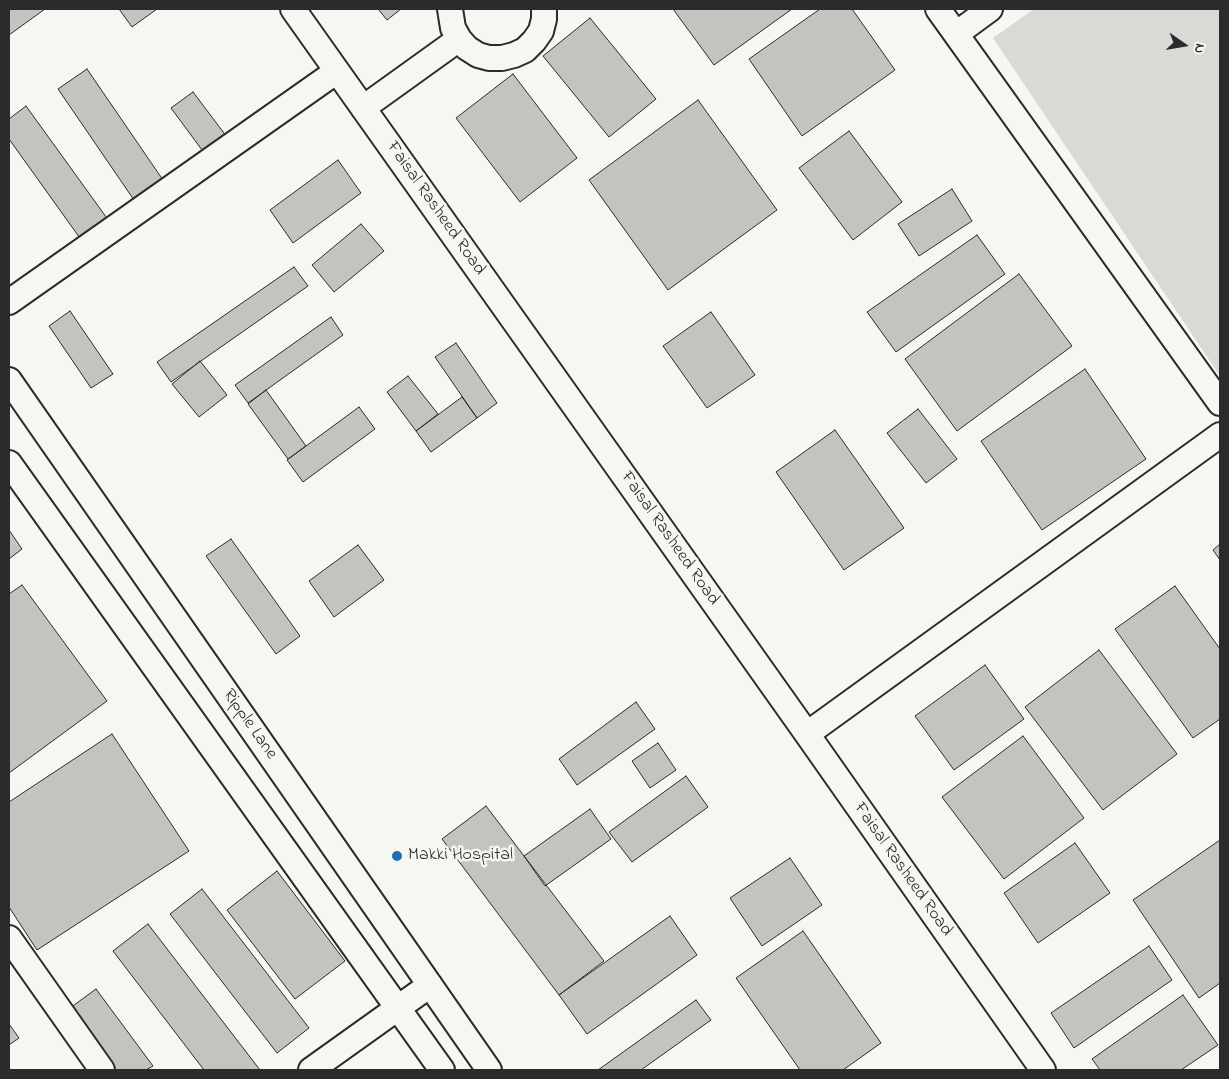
<!DOCTYPE html>
<style>
body{margin:0}
#map{position:relative;width:1229px;height:1079px;overflow:hidden;background:#f6f6f2;font-family:"Indie Flower",sans-serif}
canvas{display:block}
.frame{position:absolute;inset:0;border:10px solid #2b2b2b;pointer-events:none}
.north{position:absolute;left:1159px;top:20px;width:50px;height:50px;-webkit-text-stroke:4px #f6f6f2;paint-order:stroke;rotate:103deg;font-size:14px;font-weight:700;line-height:20px;text-align:center;color:#2b2b2b}
.north::after{content:'';display:block;margin:auto;width:18px;height:22px;background:#2b2b2b;clip-path:polygon(50% 0,100% 100%,50% 72%,0 100%)}
</style>
<div id="map">
<canvas width="1229" height="1079"></canvas>
<div class="frame"></div>
<div class="north">N</div>
</div>
<script>
const ctx = document.querySelector('canvas').getContext('2d');
ctx.lineJoin = 'round';
function paint(path, color) { ctx.fillStyle = color; ctx.fill(path, 'evenodd'); }
const toPath = rows => new Path2D(rows.map(r => 'M' + r).join(''));
function stroke(path, color, width, dash) { ctx.strokeStyle = color; ctx.lineWidth = width; ctx.lineCap = dash ? 'butt' : 'round'; ctx.setLineDash(dash || []); ctx.stroke(path); }
function label(font, color, halo, rows, align = 'center') {
  ctx.font = font + ' "Indie Flower",sans-serif'; ctx.lineWidth = 5; ctx.setLineDash([]); ctx.textBaseline = 'middle'; ctx.strokeStyle = halo; ctx.fillStyle = color; for (const [text, x, y, turn = 0] of rows) {
    ctx.save(); ctx.translate(x, y); ctx.rotate((+turn || 0) * Math.PI / 180); ctx.textAlign = isNaN(turn) ? turn : align; if (halo) ctx.strokeText(text, 0, 0); ctx.fillText(text, 0, 0); ctx.restore();
  }
}
const green = toPath([
 [1034,9,1220,9,1220,376,993,38]
]);
const building = toPath([
 [9,9,45,9,9,35,9,9],
 [119,9,157,9,132,27,119,9],
 [378,9,401,9,387,20,378,9],
 [673,9,792,9,714,65,673,9],
 [820,9,852,9,895,70,802,136,749,59,820,9],
 [590,18,656,99,609,137,543,56,590,18],
 [87,69,163,180,134,200,58,89,87,69],
 [513,74,577,158,520,202,456,118,513,74],
 [193,92,227,137,205,154,171,108,193,92],
 [698,100,777,210,668,290,589,180,698,100],
 [26,106,109,221,82,241,9,139,9,119,26,106],
 [849,131,902,202,853,240,799,168,849,131],
 [338,160,361,193,293,243,270,210,338,160],
 [952,189,972,221,919,256,898,224,952,189],
 [361,224,384,251,334,292,312,265,361,224],
 [977,235,1005,274,896,352,867,312,977,235],
 [294,267,308,286,171,382,157,362,294,267],
 [1019,274,1072,346,957,431,905,359,1019,274],
 [70,311,113,374,91,388,49,326,70,311],
 [711,312,755,375,707,408,663,346,711,312],
 [331,317,343,335,248,403,235,385,331,317],
 [456,343,497,403,477,418,435,357,456,343],
 [200,361,227,395,199,417,172,384,200,361],
 [1085,369,1146,459,1042,530,981,441,1085,369],
 [408,376,438,414,416,431,387,392,408,376],
 [266,390,306,446,288,459,248,404,266,390],
 [462,397,477,418,431,452,416,431,462,397],
 [359,407,375,429,303,482,287,460,359,407],
 [918,409,957,459,926,483,887,433,918,409],
 [835,430,904,528,844,570,776,472,835,430],
 [9,530,22,549,9,559,9,530],
 [231,539,300,636,276,654,206,556,231,539],
 [1220,544,1220,560,1213,550,1220,544],
 [358,545,384,580,334,617,309,581,358,545],
 [22,585,107,701,9,773,9,594,22,585],
 [1175,586,1220,649,1220,719,1193,738,1115,629,1175,586],
 [1099,650,1177,754,1103,810,1025,707,1099,650],
 [985,665,1024,719,954,770,915,716,985,665],
 [636,702,655,729,577,785,559,759,636,702],
 [112,734,189,851,37,950,9,907,9,802,112,734],
 [1023,736,1084,818,1004,879,942,797,1023,736],
 [658,743,676,770,650,788,632,761,658,743],
 [686,776,708,807,632,862,609,832,686,776],
 [486,806,604,961,559,995,442,839,486,806],
 [590,809,611,839,545,886,524,856,590,809],
 [1220,840,1220,983,1199,998,1133,900,1220,840],
 [1075,843,1110,893,1038,943,1004,893,1075,843],
 [790,858,822,905,762,946,730,898,790,858],
 [277,871,345,961,295,999,227,910,277,871],
 [202,889,309,1028,277,1053,170,914,202,889],
 [670,916,697,955,587,1034,559,995,670,916],
 [148,924,260,1070,204,1070,113,951,148,924],
 [803,931,881,1043,843,1070,800,1070,736,978,803,931],
 [1149,946,1172,980,1074,1048,1051,1013,1149,946],
 [96,989,153,1066,146,1070,115,1070,70,1008,96,989],
 [1183,995,1218,1045,1181,1070,1100,1070,1092,1059,1183,995],
 [696,1000,711,1020,641,1070,598,1070,696,1000],
 [9,1024,19,1038,9,1045,9,1024]
]);
const minor = toPath([
 [293,9,807,734,1043,1070],
 [450,9,453,28,459,39,467,48,478,55,489,58,502,58,514,55,525,50,534,41,541,31,544,19,544,9],
 [938,9,1220,403],
 [956,34,990,9],
 [363,108,459,39],
 [9,302,337,71],
 [9,380,489,1070],
 [9,463,442,1070],
 [807,734,1220,435],
 [9,938,102,1070],
 [311,1070,430,985]
]);
const markers = [
 [397,856,6,"#1f6fb2"]
];
const streetNames = [
 ["Faisal Rasheed Road",435,209,55],
 ["Faisal Rasheed Road",669,539,55],
 ["Ripple Lane",249,725,55],
 ["Faisal Rasheed Road",902,870,55]
];
const poiNames = [
 ["Makki Hospital",408,856]
];
paint(green, '#d9d9d5');
paint(building, '#c3c3c0');
stroke(building, '#2b2b2b', 1);
stroke(minor, '#2b2b2b', 28);
stroke(minor, '#f6f6f2', 24);
for (const [x, y, r, color] of markers) { const dot = new Path2D(); dot.arc(x, y, r, 0, 2 * Math.PI); ctx.fillStyle = color; ctx.fill(dot); stroke(dot, '#f6f6f2', 2); }
label('18px', '#2b2b2b', '#f6f6f2', streetNames);
label('18px', '#2b2b2b', '#f6f6f2', poiNames, 'left');
</script>
